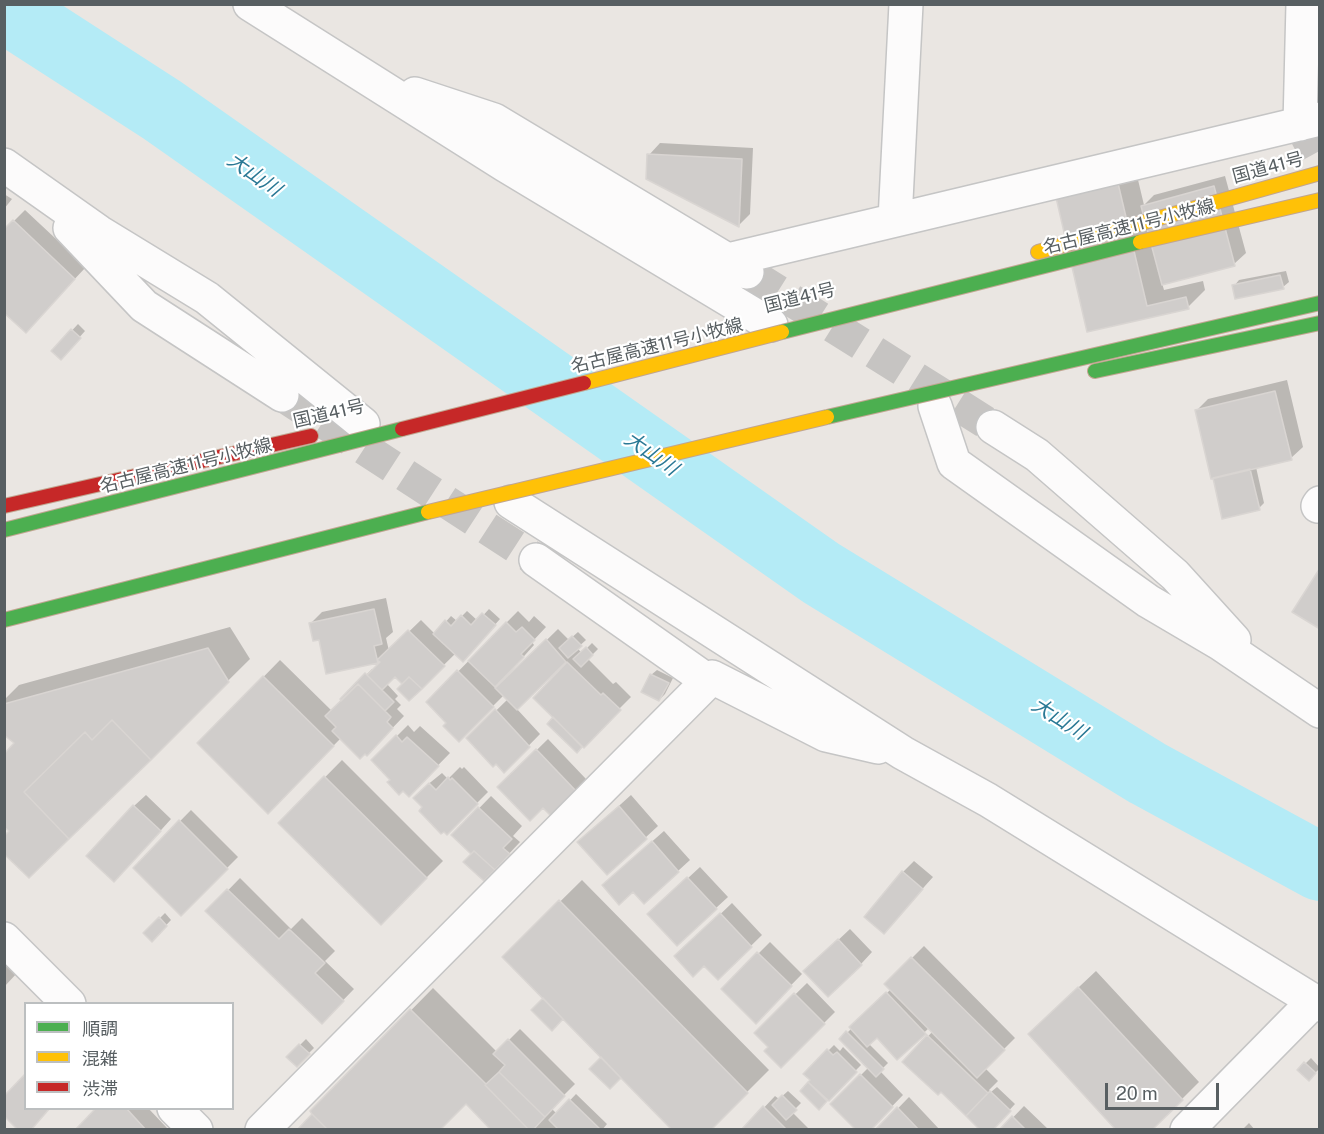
<!DOCTYPE html>
<meta charset="utf-8">
<style>
body{margin:0}
#map{position:relative;width:1324px;height:1134px;overflow:hidden;background:#eae6e2;font-family:"Public Sans","Noto Sans JP",sans-serif}
canvas{display:block}
.frame{position:absolute;inset:0;border:6px solid #585f62;pointer-events:none}
.legend{position:absolute;left:24px;top:1002px;width:210px;height:108px;box-sizing:border-box;background:#fff;border:2px solid #bcbfc0;margin:0;padding:8px 10px;list-style:none;font-size:18px;color:#585f62}
.legend li{display:flex;align-items:center;gap:12px;height:30px}
.legend b{width:30px;border:2px solid #bcbfc0}
.scale{position:absolute;left:1105px;top:1083px;width:114px;height:27px;box-sizing:border-box;border:3px solid #585f62;border-top:0;padding-left:8px;font-size:18px;line-height:21px;white-space:nowrap;color:#585f62;-webkit-text-stroke:4px #fff;paint-order:stroke}
</style>
<div id="map">
<canvas width="1324" height="1134"></canvas>
<div class="frame"></div>
<ul class="legend">
<li><b style="height:8px;background:#4caf50"></b>順調</li>
<li><b style="height:8px;background:#ffc107"></b>混雑</li>
<li><b style="height:8px;background:#c62828"></b>渋滞</li>
</ul>
<div class="scale">20 m</div>
</div>
<script>
const ctx = document.querySelector('canvas').getContext('2d');
ctx.lineJoin = 'round';
function paint(path, color) { ctx.fillStyle = color; ctx.fill(path, 'evenodd'); }
const toPath = rows => new Path2D(rows.map(r => 'M' + r).join(''));
function stroke(path, color, width, dash) { ctx.strokeStyle = color; ctx.lineWidth = width; ctx.lineCap = dash ? 'butt' : 'round'; ctx.setLineDash(dash || []); ctx.stroke(path); }
function label(font, color, halo, rows, align = 'center') {
  ctx.font = font + ' "Public Sans","Noto Sans JP",sans-serif'; ctx.lineWidth = 4.5; ctx.setLineDash([]); ctx.textBaseline = 'middle'; ctx.strokeStyle = halo; ctx.fillStyle = color; for (const [text, x, y, turn = 0] of rows) {
    ctx.save(); ctx.translate(x, y); ctx.rotate((+turn || 0) * Math.PI / 180); ctx.textAlign = isNaN(turn) ? turn : align; if (halo) ctx.strokeText(text, 0, 0); ctx.fillText(text, 0, 0); ctx.restore();
  }
}
const shadow = toPath([
 [660,143,753,148,750,214,739,225,649,155],
 [1134,163,1144,205,1154,195,1225,176,1246,253,1234,264,1162,283,1164,290,1203,281,1205,290,1188,307,1089,331,1057,194],
 [4,194,12,199,4,209],
 [25,210,86,267,37,319,4,231],
 [1286,271,1289,282,1283,287,1234,286,1239,280],
 [78,324,85,331,61,358,53,351],
 [1287,380,1303,447,1291,458,1256,467,1264,503,1259,508,1196,411,1208,399],
 [386,598,393,632,386,638,389,651,421,620,435,634,451,616,457,621,467,611,478,621,489,609,500,619,468,655,456,653,409,699,404,684,395,675,387,684,398,696,395,699,401,705,397,709,404,716,378,743,341,738,268,812,199,743,280,660,332,711,362,682,359,682,372,669,373,671,382,662,321,638,311,623,322,612],
 [518,611,529,622,534,616,546,627,532,642,534,645,508,674,510,676,558,629,569,640,578,632,586,640,577,648,582,653,592,643,598,649,588,659,613,684,616,682,631,697,577,751,555,718,561,668,559,667,516,708,540,734,504,771,468,738,508,699,504,695,459,740,448,723,428,702],
 [230,627,250,659,150,758,11,831,16,743,4,734,4,700,19,685],
 [657,670,673,678,665,694,659,700,651,675],
 [408,725,414,732,420,726,450,753,409,795,373,760],
 [548,739,586,779,551,814,543,806,499,787],
 [342,760,443,861,381,923,280,823],
 [460,767,462,769,464,767,488,792,447,833,426,786,442,773,448,779],
 [146,795,171,819,126,869,134,806],
 [631,795,658,826,607,873,591,831],
 [491,796,522,826,513,836,520,842,506,857,473,854,453,835],
 [191,810,238,857,181,914,135,867],
 [664,831,690,860,644,902,615,874],
 [914,861,933,877,884,932,903,872],
 [700,867,728,897,716,908,661,903],
 [240,878,291,929,302,918,335,951,325,961,354,989,322,1022,208,911],
 [582,880,769,1070,709,1130,603,1057,504,957],
 [732,903,762,935,718,978,688,945],
 [165,913,171,920,152,940,145,933],
 [850,929,872,952,861,964,817,960],
 [770,942,802,974,756,1021,723,989],
 [924,946,1015,1038,985,1068,998,1081,989,1090,991,1092,997,1087,1015,1104,991,1130,982,1130,941,1090,904,1062,933,1031,929,1028,897,1058,877,1036,869,1044,888,1063,880,1071,903,1095,869,1130,853,1130,855,1127,832,1104,869,1067,841,1039,891,989,886,984],
 [4,949,19,971,4,987],
 [1096,971,1199,1082,1182,1099,1047,1017],
 [807,983,835,1012,781,1066,770,1047,756,1033],
 [433,988,497,1052,520,1029,575,1084,551,1108,557,1114,576,1094,607,1124,602,1130,493,1130,466,1102,315,1113,312,1111],
 [306,1039,314,1048,297,1065,288,1057],
 [834,1045,840,1051,843,1047,861,1065,819,1108,802,1091,812,1080,805,1074],
 [1311,1058,1320,1068,1309,1079,1299,1070],
 [788,1091,801,1103,792,1112,810,1130,743,1130,775,1096,779,1099],
 [909,1097,940,1130,877,1130],
 [1024,1106,1049,1130,1001,1130],
 [98,1108,148,1108,167,1128,77,1130],
 [1249,1123,1255,1130,1242,1130]
]);
const river = toPath([
 [4,8,162,110,821,573,1147,773,1320,867]
]);
const building = toPath([
 [647,154,742,159,739,227,646,179,647,154],
 [1117,179,1147,306,1186,297,1189,309,1087,332,1055,193,1117,179],
 [1214,186,1235,266,1162,285,1141,206,1214,186],
 [13,220,75,279,26,333,4,313,4,229,13,220],
 [1280,275,1284,289,1235,299,1232,285,1280,275],
 [71,329,81,338,61,360,51,351,71,329],
 [1275,391,1292,460,1211,479,1195,410,1275,391],
 [1250,469,1260,510,1222,519,1213,478,1250,469],
 [1320,568,1320,629,1292,612,1320,568],
 [374,609,382,644,374,646,378,663,326,674,319,640,313,641,309,623,374,609],
 [482,613,496,625,463,662,433,634,445,620,451,626,461,615,471,625,482,613],
 [506,622,516,632,522,627,535,640,521,654,524,657,495,687,468,661,506,622],
 [408,630,445,666,422,689,409,677,402,684,395,677,382,690,367,675,380,662,377,660,408,630],
 [572,636,582,646,568,658,559,648,572,636],
 [546,639,566,662,517,710,495,688,546,639],
 [586,647,593,655,581,667,573,659,586,647],
 [208,648,229,682,151,760,112,720,92,740,85,732,24,792,69,839,29,878,4,854,4,836,9,831,4,827,4,754,14,743,4,735,4,704,208,648],
 [567,662,601,695,603,693,621,710,584,748,533,698,567,662],
 [457,670,494,707,459,742,443,726,446,723,426,702,457,670],
 [365,673,394,702,385,711,358,684,341,701,340,699,365,673],
 [650,674,669,683,659,701,641,692,650,674],
 [263,676,334,746,268,814,197,743,263,676],
 [409,677,422,689,409,701,397,689,409,677],
 [358,684,391,717,387,722,393,728,367,756,365,754,360,759,332,731,336,727,325,716,358,684],
 [495,709,530,747,504,773,496,764,493,767,466,738,495,709],
 [553,717,582,747,577,753,547,724,553,717],
 [112,720,151,760,69,839,24,792,85,732,92,740,112,720],
 [396,735,402,742,407,737,439,766,409,797,403,791,399,795,387,782,390,780,371,760,396,735],
 [536,749,576,791,551,816,543,808,530,821,497,787,536,749],
 [324,776,427,878,381,925,278,823,324,776],
 [448,777,450,780,452,778,478,804,447,835,444,832,441,834,419,811,422,807,413,798,429,783,436,790,448,777],
 [133,805,161,831,114,882,86,856,133,805],
 [619,806,647,839,607,875,577,842,619,806],
 [478,807,512,839,503,848,510,854,495,870,474,851,471,854,451,835,478,807],
 [179,820,228,869,181,916,133,868,179,820],
 [652,841,679,872,644,904,633,892,619,905,602,885,652,841],
 [474,851,495,870,484,881,463,862,474,851],
 [902,871,923,889,884,934,864,917,902,871],
 [687,877,717,909,677,946,647,914,687,877],
 [227,889,279,939,289,929,325,963,315,973,344,1001,322,1024,205,911,227,889],
 [559,900,748,1093,711,1130,672,1130,502,957,559,900],
 [720,913,752,947,718,980,704,966,693,977,674,956,720,913],
 [159,917,167,926,152,942,143,933,159,917],
 [838,939,862,965,828,997,803,971,838,939],
 [757,952,792,986,756,1024,721,989,757,952],
 [911,957,1005,1050,977,1078,884,984,911,957],
 [1078,987,1183,1100,1152,1130,1116,1130,1028,1034,1078,987],
 [886,992,926,1034,897,1060,877,1038,867,1047,849,1027,886,992],
 [794,993,825,1024,781,1068,764,1051,768,1047,754,1033,794,993],
 [543,998,563,1019,552,1031,531,1010,543,998],
 [410,1009,486,1084,485,1085,529,1130,491,1130,466,1104,440,1130,328,1130,312,1114,310,1111,410,1009],
 [846,1031,884,1069,876,1077,839,1039,846,1031],
 [927,1035,988,1093,966,1116,941,1092,938,1095,902,1062,927,1035],
 [508,1039,565,1096,545,1117,499,1072,505,1065,493,1054,508,1039],
 [299,1044,310,1054,297,1067,286,1057,299,1044],
 [827,1049,833,1055,837,1052,857,1072,829,1101,808,1082,810,1080,803,1074,827,1049],
 [601,1057,621,1078,610,1089,589,1069,601,1057],
 [1304,1062,1316,1073,1309,1081,1297,1070,1304,1062],
 [499,1072,545,1117,533,1130,529,1130,485,1085,499,1072],
 [26,1073,26,1108,50,1108,31,1130,18,1130,4,1116,4,1096,26,1073],
 [860,1074,893,1107,871,1130,856,1130,830,1104,860,1074],
 [808,1082,827,1101,819,1110,800,1091,808,1082],
 [990,1091,1011,1111,993,1130,980,1130,966,1116,990,1091],
 [782,1095,797,1110,786,1120,772,1105,782,1095],
 [569,1099,601,1130,559,1130,549,1120,569,1099],
 [763,1106,787,1130,741,1130,763,1106],
 [897,1107,919,1130,875,1130,897,1107],
 [96,1108,126,1108,146,1130,75,1130,96,1108],
 [312,1114,328,1130,297,1130,312,1114],
 [1012,1116,1026,1130,999,1130,1012,1116]
]);
const streetTunnel = toPath([
 [1300,124,1320,161],
 [750,274,993,427],
 [282,395,536,560]
]);
const street = toPath([
 [250,4,505,165,771,325],
 [415,94,494,120,747,272],
 [1300,124,1303,4],
 [4,165,99,232,207,298,363,424],
 [895,220,906,4],
 [70,228,144,306,282,395],
 [728,260,1320,119],
 [935,406,954,463,1148,601,1221,644,1320,711],
 [993,427,1037,455,1175,575,1234,640],
 [511,502,903,753,988,800,1320,1005],
 [1318,506,1320,503],
 [536,560,708,681],
 [4,939,69,1004],
 [174,1108,196,1130],
 [262,1130,712,677,826,735,878,747],
 [1187,1130,1314,1001]
]);
const fast = toPath([
 [1095,371,1320,323]
]);
const slow = toPath([
 [1038,252,1320,173]
]);
const jam = toPath([
 [4,506,311,436]
]);
const fastBridge = toPath([
 [782,332,1140,242],
 [827,417,1320,303],
 [4,530,402,429],
 [4,620,428,512]
]);
const slowBridge = toPath([
 [1140,242,1320,200],
 [584,383,782,332],
 [428,512,827,417]
]);
const jamBridge = toPath([
 [402,429,584,383]
]);
const streetNames = [
 ["国道41号",1268,168,-15],
 ["名古屋高速11号小牧線",1129,227,-14],
 ["国道41号",800,298,-14],
 ["名古屋高速11号小牧線",657,346,-14],
 ["国道41号",329,414,-13],
 ["名古屋高速11号小牧線",186,466,-14]
];
const waterNames = [
 ["大山川",254,175,35],
 ["大山川",651,454,35],
 ["大山川",1059,719,32]
];
paint(shadow, '#0003');
stroke(river, '#b4ebf6', 68);
paint(building, '#d0cdcb');
stroke(building, '#d9d5d2', 1.5);
stroke(streetTunnel, '#c6c4c2', 33, [33, 16]);
stroke(street, '#c5c5c5', 36);
stroke(fast, '#c1a590', 16);
stroke(slow, '#c1a590', 16);
stroke(jam, '#c1a590', 16);
stroke(street, '#fcfbfb', 33);
stroke(fast, '#4caf50', 14);
stroke(slow, '#ffc107', 14);
stroke(jam, '#c62828', 14);
stroke(fastBridge, '#c1a590', 16, []);
stroke(slowBridge, '#c1a590', 16, []);
stroke(jamBridge, '#c1a590', 16, []);
stroke(fastBridge, '#4caf50', 14);
stroke(slowBridge, '#ffc107', 14);
stroke(jamBridge, '#c62828', 14);
label('18px', '#585f62', '#fff', streetNames);
label('italic 20px', '#2a7995', '#fff', waterNames);
</script>
